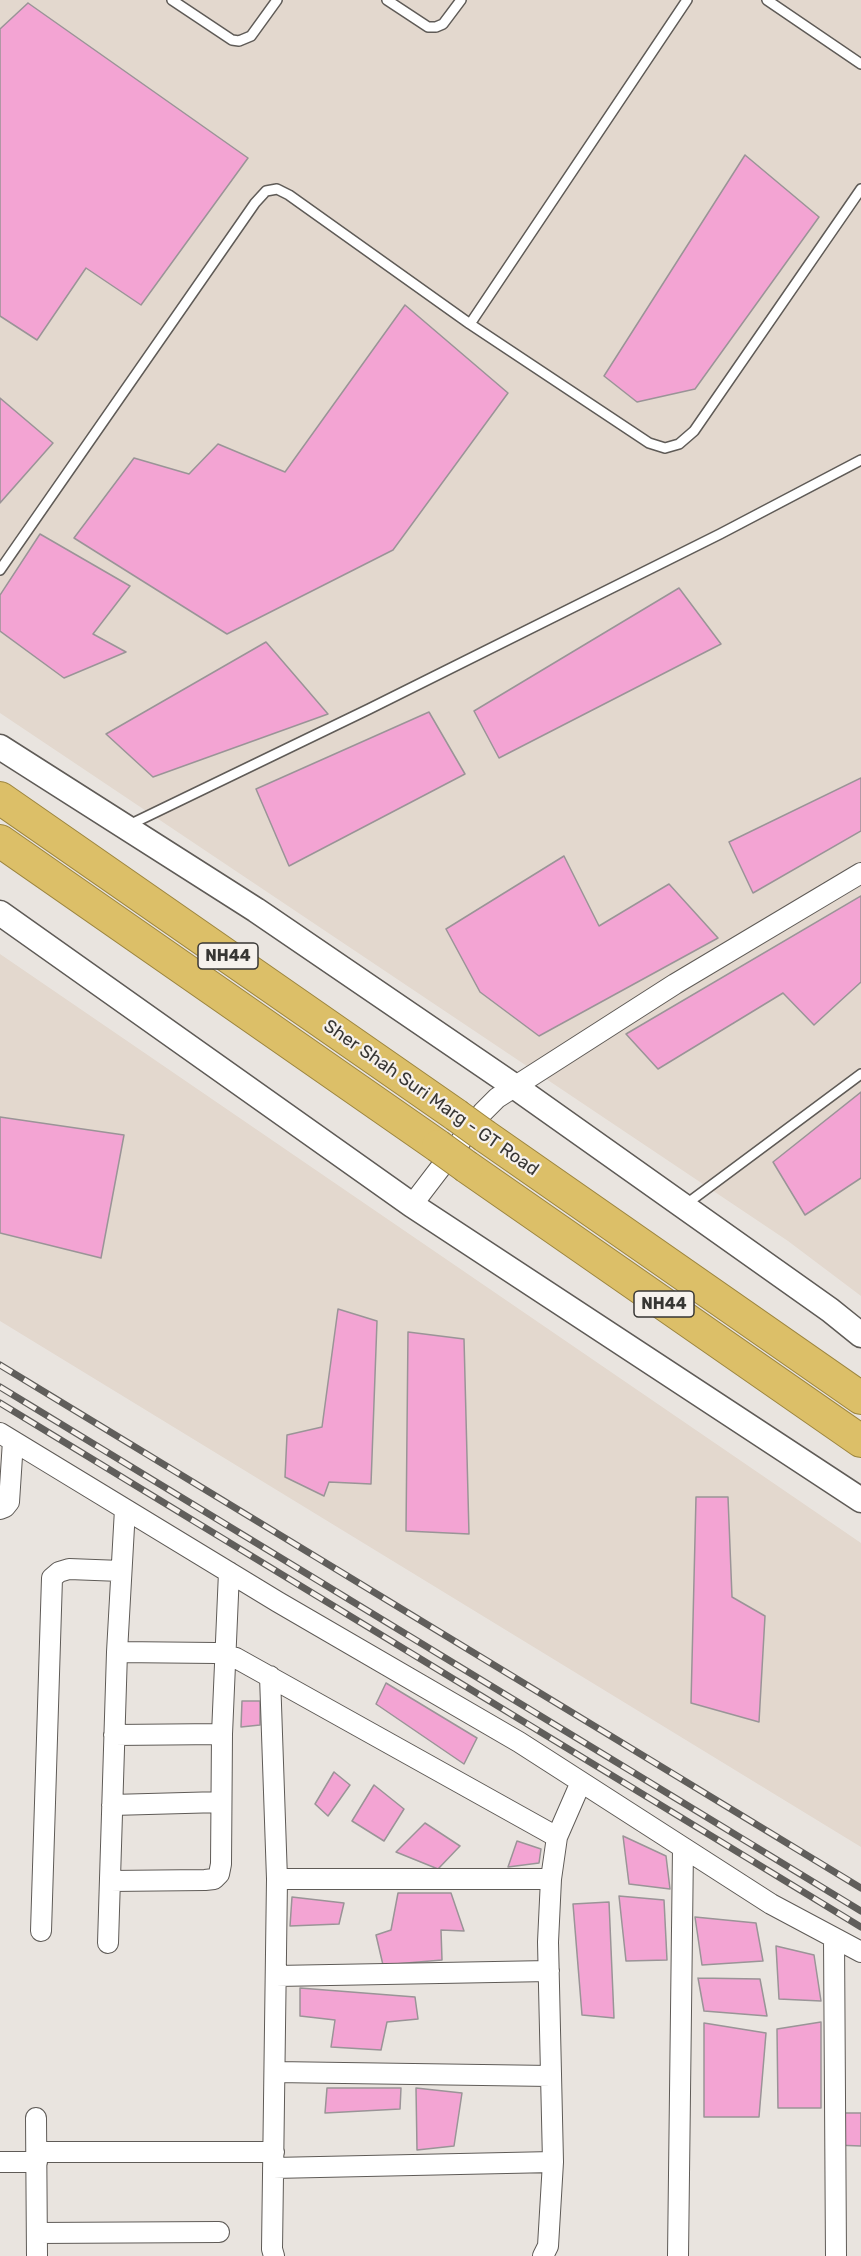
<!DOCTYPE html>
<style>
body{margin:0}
canvas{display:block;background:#e9e4df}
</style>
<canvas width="861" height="2256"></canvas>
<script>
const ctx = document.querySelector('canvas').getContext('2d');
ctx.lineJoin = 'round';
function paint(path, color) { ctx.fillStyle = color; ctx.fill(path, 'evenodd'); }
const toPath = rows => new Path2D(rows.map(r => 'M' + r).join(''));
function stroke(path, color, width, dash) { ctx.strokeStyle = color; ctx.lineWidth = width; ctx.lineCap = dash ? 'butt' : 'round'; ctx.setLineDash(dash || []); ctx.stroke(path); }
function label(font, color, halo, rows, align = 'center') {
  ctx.font = font + ' Rubik,sans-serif'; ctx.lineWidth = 4.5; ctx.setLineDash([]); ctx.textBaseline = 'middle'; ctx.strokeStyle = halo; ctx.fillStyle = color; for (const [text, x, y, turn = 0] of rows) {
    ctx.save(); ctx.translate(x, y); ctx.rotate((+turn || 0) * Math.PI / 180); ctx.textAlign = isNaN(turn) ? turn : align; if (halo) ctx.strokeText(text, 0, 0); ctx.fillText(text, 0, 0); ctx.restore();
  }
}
const built = toPath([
 [0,0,861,0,861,1296,788,1241,0,713],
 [0,954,861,1543,861,1847,0,1321]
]);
const building = toPath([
 [28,3,248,158,141,305,86,268,37,340,0,316,0,29,28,3],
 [745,155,819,217,695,389,637,402,604,376,745,155],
 [405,305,508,393,393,550,227,634,74,538,134,458,189,474,218,444,285,472,405,305],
 [0,398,53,443,0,503,0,398],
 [40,534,130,586,93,634,126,652,64,678,0,631,0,595,40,534],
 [679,588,721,644,499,758,474,711,679,588],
 [266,642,328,714,153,777,106,734,266,642],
 [429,712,465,774,289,866,256,789,429,712],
 [861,778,861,831,753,893,729,842,861,778],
 [564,856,599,926,669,884,718,938,539,1036,480,992,446,929,564,856],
 [861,896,861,982,814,1025,783,993,658,1069,626,1034,861,896],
 [861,1092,861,1178,805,1215,773,1162,861,1092],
 [0,1117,124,1135,101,1258,0,1233,0,1117],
 [338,1309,377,1321,371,1484,329,1482,324,1496,285,1477,287,1435,322,1427,338,1309],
 [408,1332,464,1339,469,1534,406,1531,408,1332],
 [696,1497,728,1497,732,1597,765,1616,759,1722,691,1703,696,1497],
 [386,1683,477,1738,464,1764,376,1704,386,1683],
 [242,1701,260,1701,260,1725,241,1727,242,1701],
 [334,1772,350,1785,328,1816,315,1804,334,1772],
 [374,1785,404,1809,384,1841,352,1821,374,1785],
 [425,1823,460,1846,438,1869,396,1852,425,1823],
 [623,1836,666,1856,670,1889,629,1884,623,1836],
 [517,1841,541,1849,539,1863,508,1867,517,1841],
 [398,1893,451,1893,464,1931,441,1930,442,1960,383,1965,376,1935,391,1930,398,1893],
 [619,1896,664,1900,667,1960,626,1961,619,1896],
 [292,1897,344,1903,339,1924,290,1926,292,1897],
 [609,1902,614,2018,582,2015,573,1904,609,1902],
 [695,1917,756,1923,763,1961,702,1965,695,1917],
 [776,1946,814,1955,821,2001,779,1999,776,1946],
 [698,1978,760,1979,767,2016,704,2011,698,1978],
 [300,1988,415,1997,418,2019,387,2022,381,2050,331,2047,335,2020,300,2016,300,1988],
 [821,2022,821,2108,778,2108,777,2029,821,2022],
 [704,2023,766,2033,759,2117,704,2117,704,2023],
 [327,2088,401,2088,400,2109,325,2113,327,2088],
 [416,2088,462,2093,454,2146,417,2150,416,2088],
 [835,2113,861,2113,861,2146,834,2145,835,2113]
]);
const service = toPath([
 [172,0,232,40,239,41,251,36,277,0],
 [387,0,428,27,436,27,443,24,461,0],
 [767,0,861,64],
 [470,324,687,0],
 [0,570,255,203,266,191,277,189,289,195,470,324,649,443,665,448,679,444,694,431,861,189],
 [127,826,369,709,720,534,861,460],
 [685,1205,861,1074]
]);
const minor = toPath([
 [412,1205,483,1112,497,1098,675,984,861,873],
 [0,1433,278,1602,519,1742,771,1904,861,1952],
 [0,1509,5,1507,9,1502,13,1441],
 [117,1652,216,1653,236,1658,557,1837],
 [270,1676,277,1879,272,2249,274,2256],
 [114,1735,222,1734],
 [112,1805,221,1802],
 [277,1879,551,1879],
 [110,1881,205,1880,214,1879,219,1874,221,1864,222,1734,229,1572],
 [41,1931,52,1578,59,1572,69,1569,121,1571],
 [834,1938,836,2256],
 [108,1943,117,1652,125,1509],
 [276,1976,549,1971],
 [275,2072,551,2076],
 [36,2118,37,2256],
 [37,2152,274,2152],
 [0,2162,37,2162],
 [273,2168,553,2162],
 [37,2233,219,2232],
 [543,2256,548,2246,553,2162,548,1942,551,1879,557,1837,581,1782],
 [678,2256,683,1848]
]);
const tertiary = toPath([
 [0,747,256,910,514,1086,830,1310,861,1335],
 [0,913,412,1205,861,1500]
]);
const trunk = toPath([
 [0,798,456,1115],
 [0,841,438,1146],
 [485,1136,861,1398],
 [467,1167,861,1441]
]);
const rail = toPath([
 [0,1365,861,1888],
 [0,1387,861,1911],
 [0,1403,861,1927]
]);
const trunkBridge = toPath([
 [456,1115,485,1136],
 [438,1146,467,1167]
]);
const shields = [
 [228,956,60],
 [664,1304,60]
];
const shieldNames = [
 ["NH44",228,956],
 ["NH44",664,1304]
];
const streetNames = [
 ["Sher Shah Suri Marg - GT Road",431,1098,35]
];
paint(built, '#e3d8ce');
paint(building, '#f3a4d3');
stroke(building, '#9a9497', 1.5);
stroke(service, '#5f5b57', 12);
stroke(minor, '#5f5b57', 22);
stroke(tertiary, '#5f5b57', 27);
stroke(trunk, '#9c853e', 34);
stroke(service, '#fff', 9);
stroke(minor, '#fff', 20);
stroke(tertiary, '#fff', 24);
stroke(trunk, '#dcbf68', 32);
stroke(rail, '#605e5b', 7);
stroke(rail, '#f6f1ec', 4.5, [14]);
stroke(trunkBridge, '#9c853e', 34, []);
stroke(trunkBridge, '#dcbf68', 32);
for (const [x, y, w] of shields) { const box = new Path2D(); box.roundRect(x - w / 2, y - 13, w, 26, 4.5); ctx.fillStyle = '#f6f1ec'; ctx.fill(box); stroke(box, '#373634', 1.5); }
label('bold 16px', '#373634', null, shieldNames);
label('18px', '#373634', '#f6f1ec', streetNames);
</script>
